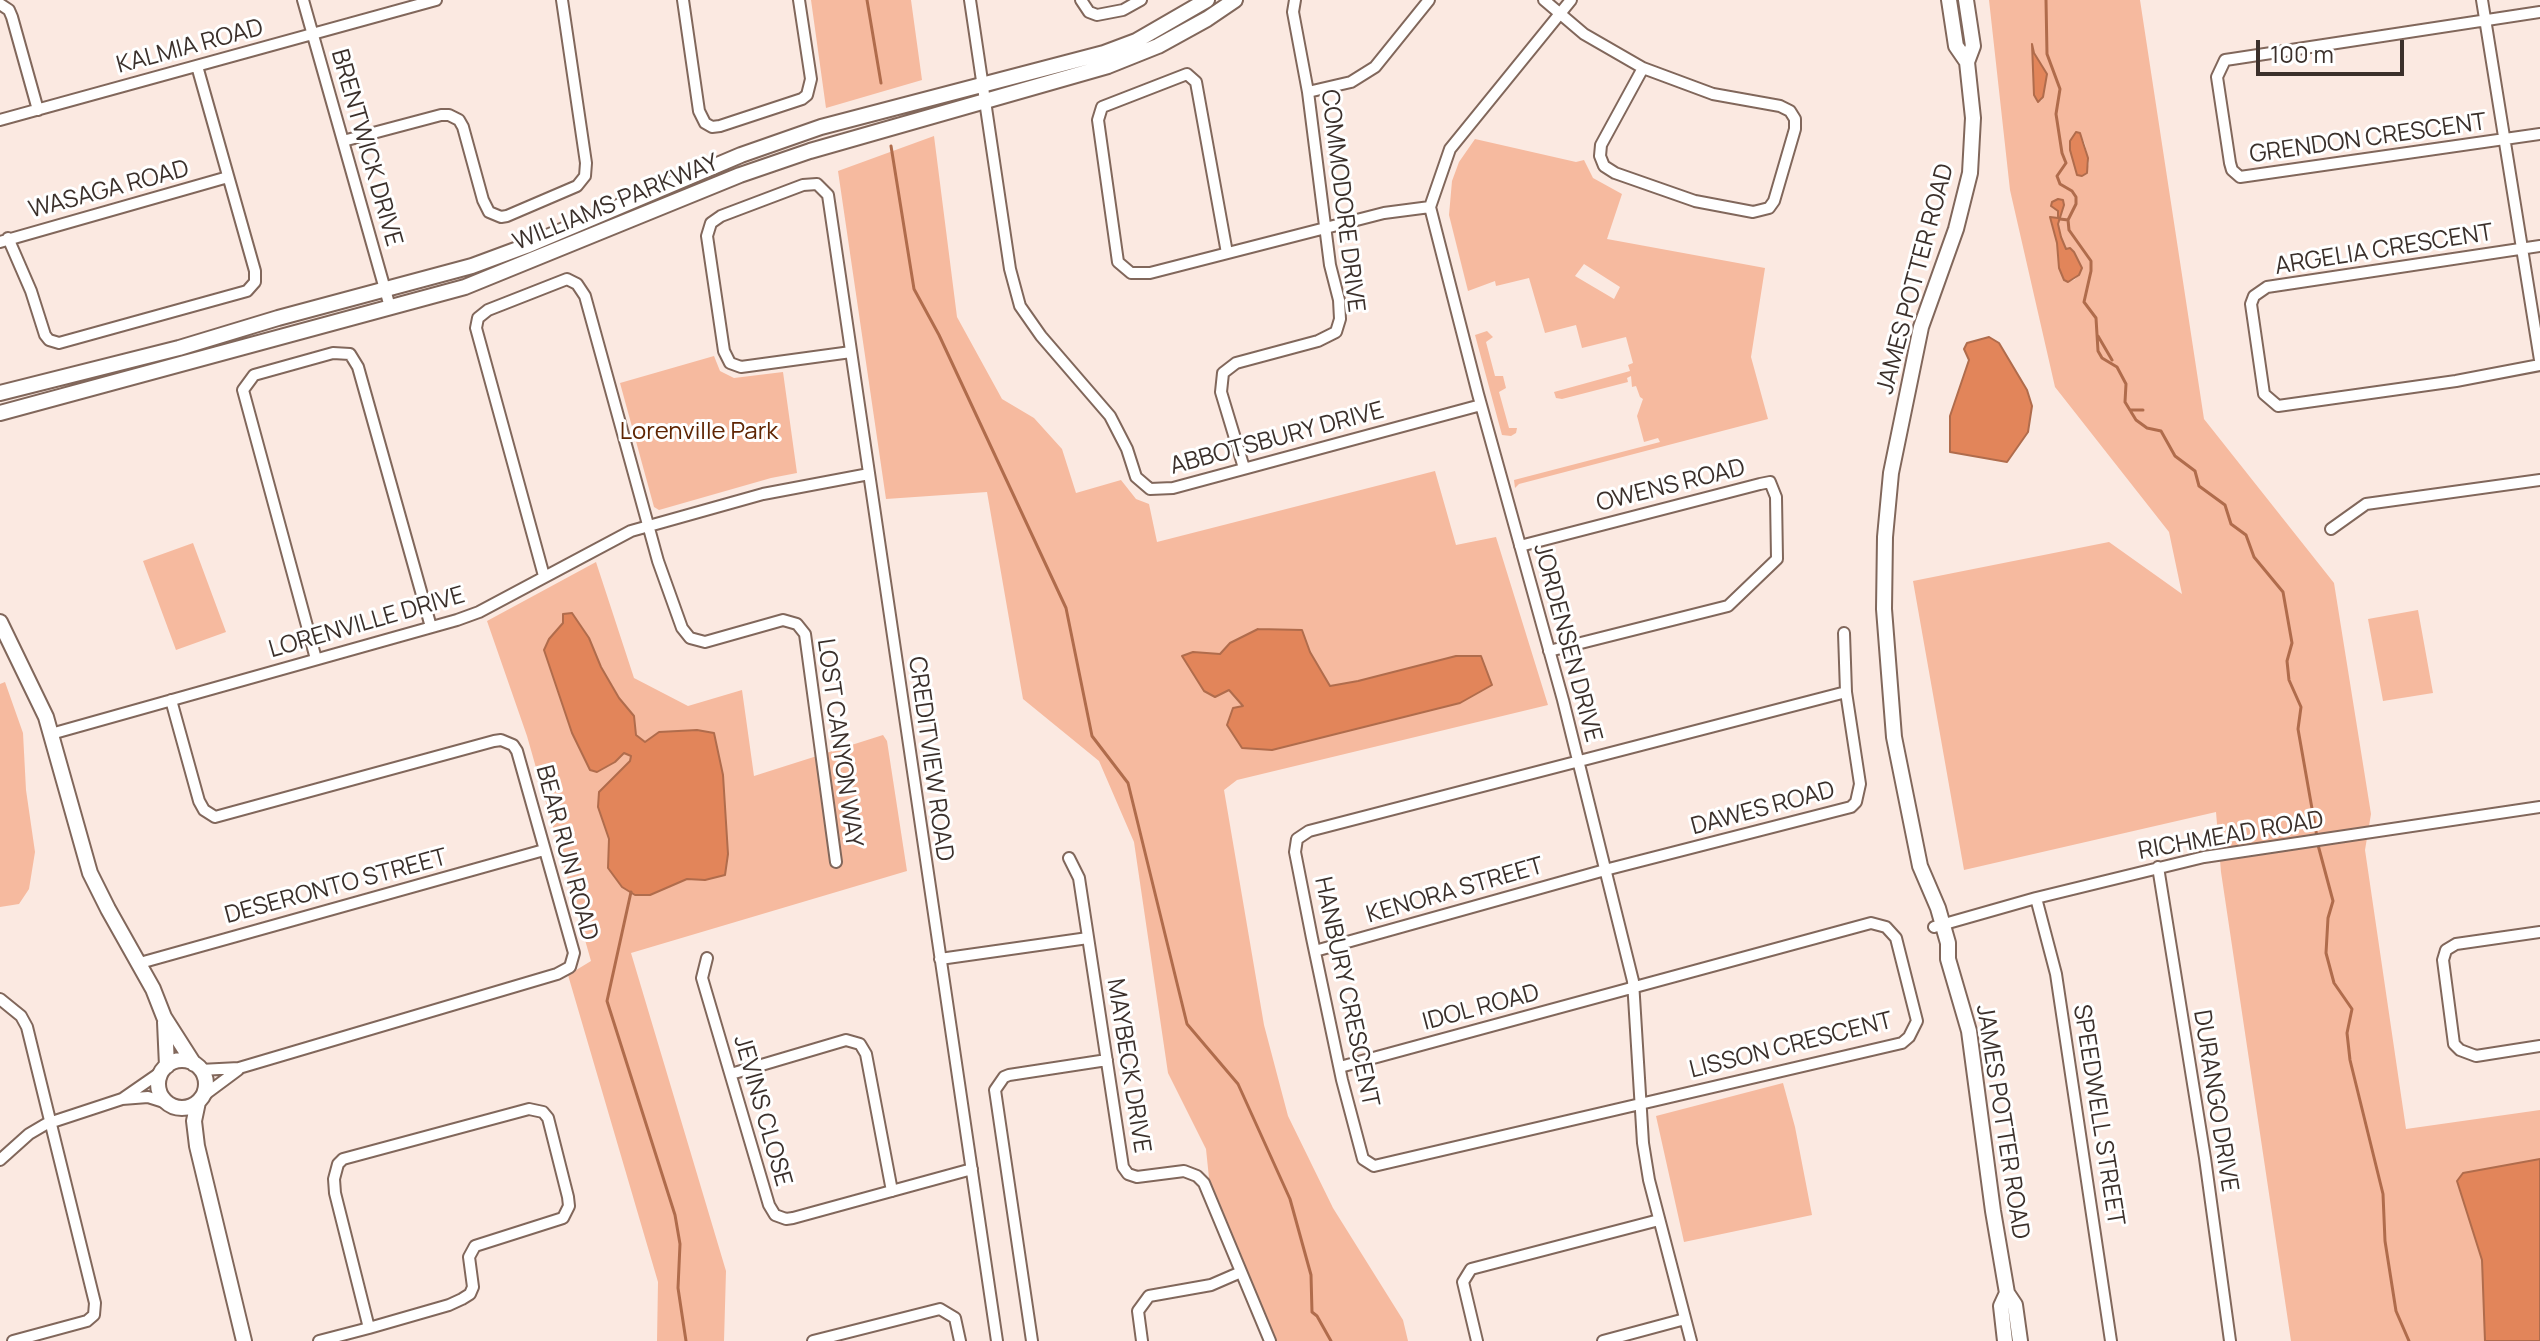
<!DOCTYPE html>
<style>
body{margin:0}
#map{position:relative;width:2540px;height:1341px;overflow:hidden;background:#fbe9e1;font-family:Manrope,sans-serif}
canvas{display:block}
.scale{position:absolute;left:2256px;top:40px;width:148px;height:36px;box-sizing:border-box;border:4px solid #3b302b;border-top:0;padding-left:10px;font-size:24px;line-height:28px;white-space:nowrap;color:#3b302b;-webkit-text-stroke:6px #fff;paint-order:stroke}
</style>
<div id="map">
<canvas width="2540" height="1341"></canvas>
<div class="scale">100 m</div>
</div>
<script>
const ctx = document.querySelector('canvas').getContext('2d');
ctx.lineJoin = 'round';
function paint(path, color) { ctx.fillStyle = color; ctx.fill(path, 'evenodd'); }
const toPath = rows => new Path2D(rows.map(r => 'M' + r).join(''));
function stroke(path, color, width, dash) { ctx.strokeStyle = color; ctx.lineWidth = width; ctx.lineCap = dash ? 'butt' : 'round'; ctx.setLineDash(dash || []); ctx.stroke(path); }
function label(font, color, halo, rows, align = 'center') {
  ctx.font = font + ' Manrope,sans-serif'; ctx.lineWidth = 6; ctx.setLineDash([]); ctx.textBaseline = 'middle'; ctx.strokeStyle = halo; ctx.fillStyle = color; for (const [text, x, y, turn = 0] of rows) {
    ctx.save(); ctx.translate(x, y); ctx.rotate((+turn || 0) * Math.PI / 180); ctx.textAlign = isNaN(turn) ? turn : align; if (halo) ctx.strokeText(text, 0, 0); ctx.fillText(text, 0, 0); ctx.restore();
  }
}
const green = toPath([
 [811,0,911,0,922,80,826,108],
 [1989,0,2140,0,2204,419,2334,583,2371,814,2365,850,2406,1129,2540,1110,2540,1341,2291,1341,2221,872,2216,812,1964,870,1913,581,2109,542,2182,594,2169,532,2055,387,2010,190],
 [2032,50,2047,74,2042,100,2038,102,2034,95],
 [2080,133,2085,144,2089,163,2086,173,2082,176,2077,175,2069,145],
 [2063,200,2058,224,2061,237,2067,250,2077,257,2080,265,2079,275,2074,280,2065,282,2061,274,2057,243,2051,220,2058,218,2058,211,2053,208],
 [934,136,957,317,1002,399,1034,418,1062,449,1076,493,1121,480,1136,499,1149,504,1157,542,1435,471,1456,545,1496,537,1548,705,1237,780,1224,790,1264,1025,1288,1116,1333,1208,1403,1320,1408,1341,1277,1341,1209,1178,1206,1149,1168,1073,1134,842,1099,761,1023,699,987,492,886,499,838,171],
 [1475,139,1576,162,1584,160,1593,178,1622,194,1607,239,1765,268,1751,357,1768,419,1519,484,1515,488,1514,480,1660,442,1658,438,1644,442,1637,416,1643,399,1640,397,1636,386,1632,387,1631,376,1627,378,1628,382,1562,399,1556,398,1554,392,1630,371,1628,365,1633,363,1626,337,1582,348,1576,325,1545,333,1529,278,1496,286,1495,281,1468,291,1449,215,1452,181,1459,162],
 [1584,264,1620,287,1614,299,1575,276],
 [1487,331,1493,337,1486,342,1495,376,1503,376,1506,388,1499,392,1509,428,1517,428,1516,433,1511,436,1502,435,1475,335],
 [714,356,720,371,734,378,783,372,797,473,771,478,659,510,654,507,620,383],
 [193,543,226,632,176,650,143,561],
 [596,562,634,678,688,706,742,690,754,776,883,735,887,741,907,871,631,953,726,1271,724,1341,657,1341,658,1282,568,975,591,961,527,736,487,621],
 [2418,610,2433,693,2383,701,2368,619],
 [5,682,23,733,26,790,35,852,29,889,19,904,0,907,0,684],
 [1783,1083,1795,1127,1812,1215,1684,1242,1656,1116]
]);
const water = toPath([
 [2032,44,2034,53,2047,74,2043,97,2038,102,2034,95,2032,44],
 [2076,132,2080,133,2088,158,2087,173,2082,176,2077,175,2070,150,2070,141,2076,132],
 [2058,199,2063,200,2064,205,2058,224,2061,237,2066,249,2070,248,2074,252,2082,268,2079,275,2068,282,2064,280,2059,268,2057,243,2050,217,2058,218,2058,211,2051,206,2052,202,2058,199],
 [1989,337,1999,343,2027,390,2032,406,2028,432,2007,462,1950,452,1950,416,1969,360,1964,349,1967,343,1989,337],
 [572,613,589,638,601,667,619,698,634,716,636,735,645,742,659,732,697,730,714,733,723,775,728,854,725,875,705,880,687,879,650,895,635,895,622,887,608,868,609,839,598,807,599,792,630,761,631,756,624,753,615,762,597,772,590,770,572,733,544,650,549,639,563,623,563,614,572,613],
 [1258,629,1302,630,1310,652,1330,686,1358,681,1456,656,1481,656,1492,685,1460,703,1272,750,1242,748,1227,725,1233,708,1243,706,1229,690,1215,697,1204,691,1182,656,1193,652,1220,654,1230,643,1258,629],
 [2540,1159,2540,1341,2485,1341,2482,1260,2457,1181,2463,1173,2540,1159]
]);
const stream = toPath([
 [867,0,881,83],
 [2046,0,2047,54,2060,89,2056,114,2062,153,2066,163,2057,176,2060,184,2072,191,2076,197,2076,204,2068,220,2069,230,2091,261,2091,271,2084,302,2096,318,2098,351,2102,358,2117,367,2126,384,2125,402,2136,420,2147,428,2161,431,2175,456,2195,471,2199,486,2225,505,2231,524,2246,535,2254,557,2283,592,2292,643,2287,661,2289,680,2301,707,2298,729,2317,837],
 [891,146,914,289,939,335,1066,608,1092,736,1128,783,1187,1024,1238,1084,1290,1199,1311,1275,1312,1312,1317,1316,1331,1341],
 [2060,219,2068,220],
 [2098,336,2112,360],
 [2130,410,2143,410],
 [2318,845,2333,901,2328,918,2326,953,2334,983,2352,1009,2347,1033,2350,1060,2383,1194,2385,1241,2396,1311,2409,1341],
 [631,892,607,1001,675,1215,680,1244,678,1288,686,1341]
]);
const street = toPath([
 [303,0,390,307],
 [683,0,699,111,705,123,712,127,720,126,802,99,807,95,811,79,799,0],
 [970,0,1010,269,1020,306,1041,336,1110,416,1127,449,1136,477,1150,489,1173,488,1481,405],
 [1081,0,1089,12,1097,15,1123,10,1141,0],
 [1544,0,1584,34,1643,68],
 [1571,0,1450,149,1430,207,1478,394,1563,700,1633,981,1643,1143,1649,1180,1691,1341],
 [2482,0,2540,360],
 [0,4,9,10,12,17,38,110],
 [2540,12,2232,59,2225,60,2217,77,2230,163,2232,170,2240,177,2540,134],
 [1643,68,1713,94,1780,106,1790,111,1795,119,1795,129,1774,201,1769,208,1753,212,1695,201,1615,173,1604,166,1600,156,1601,145,1643,68],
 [1308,92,1351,82,1375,67,1429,0],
 [0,120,436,0],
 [343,141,441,115,449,115,459,120,463,127,483,200,489,212,501,217,507,216,577,186,585,176,586,163,562,0],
 [8,238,31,291,45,335,49,340,59,343,247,291,255,282,255,271,197,66],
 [0,242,228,177],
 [2540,246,2267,287,2254,296,2251,304,2264,394,2278,406,2456,381,2540,365],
 [1227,253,1196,82,1187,74,1102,107,1098,120,1118,262,1131,273,1150,273,1384,213,1430,207],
 [851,352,741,367,730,363,724,351,707,236,711,223,721,216,803,185,817,184,828,195,997,1341],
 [1244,468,1221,392,1223,373,1236,363,1318,341,1336,332,1340,319,1339,300,1330,265,1308,92,1293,12,1295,0],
 [2331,529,2366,504,2540,480],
 [1520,546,1760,484,1770,482,1776,497,1777,559,1728,606,1549,651],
 [544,576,476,328,478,318,488,310,567,279,577,284,585,296,658,561,682,628,690,638,705,642,783,620,797,624,805,634,836,862],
 [316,659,243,390,254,375,333,353,350,354,358,367,431,627],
 [171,700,199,801,204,810,215,817,494,741,501,740,513,745,517,751,574,953,570,967,557,974,239,1068,200,1070],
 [51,734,457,620,479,612,631,531,763,494,869,474],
 [1069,858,1079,878,1123,1167,1128,1174,1137,1177,1184,1171,1197,1176,1204,1183,1270,1341],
 [2158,867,2205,1158,2230,1341],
 [2036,898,2056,974,2111,1341],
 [1934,927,2036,898,2204,857,2540,807],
 [2540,932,2456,944,2446,950,2443,960,2454,1044,2460,1050,2476,1056,2540,1046],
 [1315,951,1605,870,1851,807,1856,802,1860,784,1846,692,1844,633],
 [707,958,702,978,769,1205,775,1215,786,1219,793,1218,972,1169],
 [940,959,1088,938],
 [140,963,544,850],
 [0,999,21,1016,27,1027,95,1303,94,1315,87,1321,13,1341],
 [1340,1067,1871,923,1886,927,1896,938,1917,1021,1909,1037,1902,1043,1374,1166,1363,1159,1342,1080,1312,938,1295,852,1297,839,1309,831,1846,692],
 [731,1074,846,1040,860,1044,866,1054,892,1191],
 [203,1096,238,1070],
 [122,1099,161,1072],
 [0,1160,29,1134,46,1124,122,1099,148,1097,167,1103],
 [319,1341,369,1328,449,1305,462,1299,470,1294,473,1287,469,1257,475,1246,563,1218,569,1206,568,1197,548,1118,543,1112,529,1109,343,1159,338,1164,334,1179,335,1193,369,1328],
 [813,1341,940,1309,955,1318,960,1341],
 [1032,1341,995,1090,1004,1077,1009,1075,1107,1060],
 [1142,1341,1138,1311,1149,1296,1211,1285,1241,1272],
 [1477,1341,1463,1282,1471,1269,1659,1220],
 [1603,1341,1685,1319]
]);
const secondary = toPath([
 [1949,0,1956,46,1967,62],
 [1966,0,1973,46,1967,62,1973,118,1970,173,1956,229,1921,327,1891,473,1885,537,1884,609,1894,737,1920,866,1938,908,1948,943,1948,959,1969,1031,1993,1211,2007,1293,2015,1305,2020,1341],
 [0,393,179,348,278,318,472,266,526,246,741,155,821,127,1104,53,1136,41,1207,0],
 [0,413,465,287,740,175,810,151,1108,66,1158,46,1207,19,1235,0],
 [0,622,46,717,90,873,108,909,153,989,164,1017,194,1064],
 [165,1022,167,1066],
 '158 1084a24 24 0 1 1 48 0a24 24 0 1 1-48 0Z',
 [198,1102,194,1121,197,1146,244,1341],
 [2005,1341,2001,1306,2007,1293]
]);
const streetNames = [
 ["KALMIA ROAD",190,47,-15],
 ["GRENDON CRESCENT",2368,139,-8],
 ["BRENTWICK DRIVE",366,148,74],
 ["WASAGA ROAD",109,190,-15],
 ["COMMODORE DRIVE",1342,201,83],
 ["WILLIAMS PARKWAY",616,203,-22],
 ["ARGELIA CRESCENT",2384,250,-9],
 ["JAMES POTTER ROAD",1916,279,-75],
 ["ABBOTSBURY DRIVE",1277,439,-15],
 ["OWENS ROAD",1671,486,-14],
 ["LORENVILLE DRIVE",367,623,-16],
 ["JORDENSEN DRIVE",1567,643,75],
 ["LOST CANYON WAY",839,743,82],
 ["CREDITVIEW ROAD",930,759,82],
 ["DAWES ROAD",1763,809,-15],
 ["RICHMEAD ROAD",2231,836,-10],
 ["BEAR RUN ROAD",566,853,75],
 ["DESERONTO STREET",336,887,-15],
 ["KENORA STREET",1455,891,-16],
 ["HANBURY CRESCENT",1346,992,78],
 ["IDOL ROAD",1481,1008,-15],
 ["LISSON CRESCENT",1791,1046,-14],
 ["MAYBECK DRIVE",1128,1066,81],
 ["DURANGO DRIVE",2215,1101,81],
 ["JEVINS CLOSE",762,1111,74],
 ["SPEEDWELL STREET",2098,1115,81],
 ["JAMES POTTER ROAD",2002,1122,81]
];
const parkNames = [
 ["Lorenville Park",699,432]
];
paint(green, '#f6ba9f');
paint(water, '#e2855a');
stroke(water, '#b06c4c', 2);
stroke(stream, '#b06c4c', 3);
stroke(street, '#81675b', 14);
stroke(secondary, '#81675b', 18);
stroke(street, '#fff', 10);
stroke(secondary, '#fff', 14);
label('24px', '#3b302b', '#fff', streetNames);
label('24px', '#5f2503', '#fff', parkNames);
</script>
